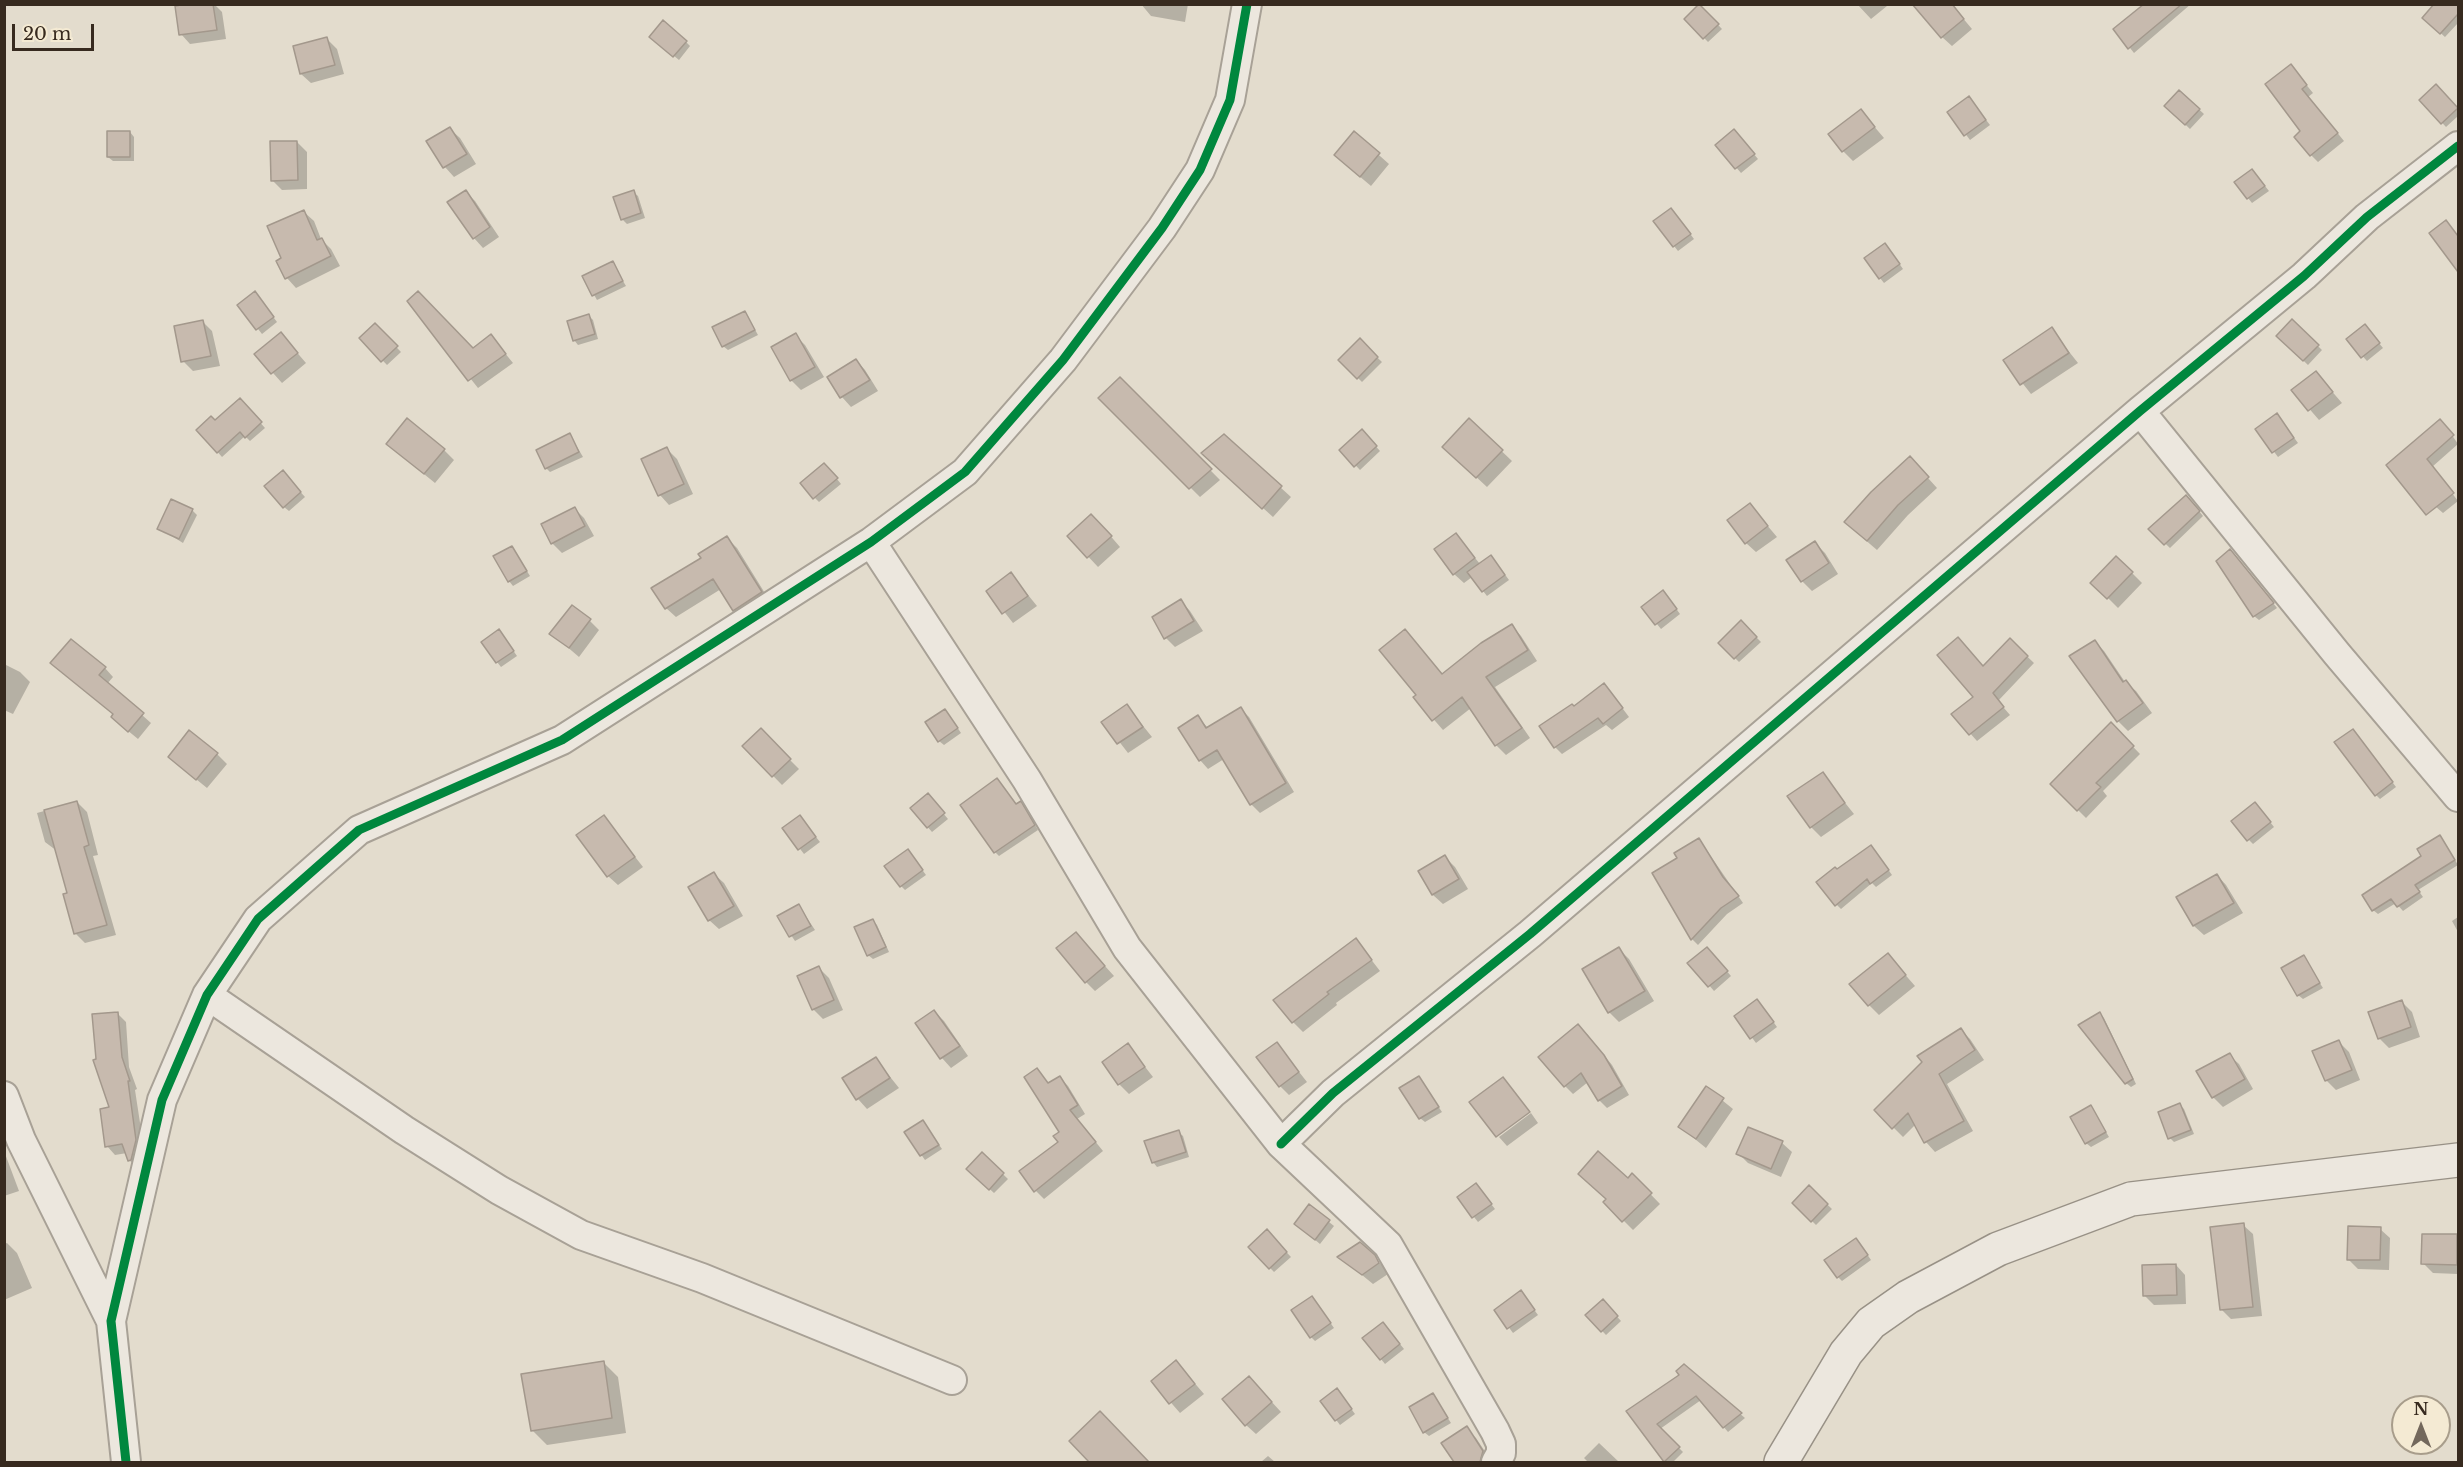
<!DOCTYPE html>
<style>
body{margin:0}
#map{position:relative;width:2463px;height:1467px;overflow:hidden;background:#e3dccd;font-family:"Libre Baskerville",serif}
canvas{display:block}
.frame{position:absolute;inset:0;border:6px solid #372a1f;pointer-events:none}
.north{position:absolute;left:2391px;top:1395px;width:60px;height:60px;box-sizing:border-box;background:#f4ead3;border:2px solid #a89d8b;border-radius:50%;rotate:0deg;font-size:16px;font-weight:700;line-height:24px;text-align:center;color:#372a1f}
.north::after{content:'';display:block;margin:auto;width:21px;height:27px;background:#73685c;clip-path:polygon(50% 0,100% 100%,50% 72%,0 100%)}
.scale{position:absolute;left:12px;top:24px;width:82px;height:27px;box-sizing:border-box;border:3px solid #372a1f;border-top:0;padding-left:8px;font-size:18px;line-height:21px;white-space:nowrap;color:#372a1f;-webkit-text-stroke:4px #f4ead3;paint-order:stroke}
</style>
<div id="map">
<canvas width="2463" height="1467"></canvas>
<div class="frame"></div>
<div class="north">N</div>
<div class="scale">20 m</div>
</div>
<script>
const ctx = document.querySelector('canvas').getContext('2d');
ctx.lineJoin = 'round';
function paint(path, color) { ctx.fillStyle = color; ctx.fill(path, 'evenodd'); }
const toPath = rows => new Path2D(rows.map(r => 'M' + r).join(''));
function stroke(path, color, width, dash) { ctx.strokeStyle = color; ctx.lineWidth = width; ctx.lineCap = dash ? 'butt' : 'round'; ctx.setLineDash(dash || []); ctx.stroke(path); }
const shadow = toPath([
 [198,4,214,4,222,12,226,39,190,44,181,34],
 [1141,4,1188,4,1185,22,1151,16],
 [1857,4,1886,4,1887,6,1871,19],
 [1951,4,1972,29,1952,46,1942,37],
 [2147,4,2191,4,2134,53,2115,29],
 [1700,6,1722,29,1708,42,1686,19],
 [2452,8,2458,15,2458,23,2445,37,2424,18],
 [327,39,337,49,344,74,311,83,301,74],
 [656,41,686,42,690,46,679,60],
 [2291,66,2313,93,2308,97,2344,141,2318,162,2311,155,2302,131],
 [2436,86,2458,110,2458,116,2446,127,2421,100],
 [2180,92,2204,114,2190,129,2166,106],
 [1973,103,1990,125,1970,140,1949,112],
 [1861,111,1884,138,1853,161,1843,151],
 [450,129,460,138,476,164,454,177,445,167,429,142],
 [130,132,134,137,134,161,113,161,108,157],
 [1354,133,1389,164,1371,186,1345,164],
 [1738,135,1758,159,1741,173,1717,145],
 [297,142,307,152,307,189,282,190,272,180],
 [2257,176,2269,191,2252,203,2248,198],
 [466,192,475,201,499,237,483,248,474,238],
 [633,192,638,196,645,218,627,224,622,219],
 [304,212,314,221,321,239,331,249,340,266,296,288,287,278,278,262,283,259],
 [1675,214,1694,239,1678,251,1674,246],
 [1889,249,1903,269,1884,283,1880,278],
 [612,263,626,286,597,300,584,277],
 [259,298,277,322,262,334,239,305],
 [409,301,473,350,491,336,513,363,478,388],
 [745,312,758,335,728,350,723,346],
 [589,316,593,320,598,339,578,345,574,340],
 [202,321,212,331,220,366,193,371,183,361],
 [2292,321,2322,350,2308,365,2278,336],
 [375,325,401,352,387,365,361,338],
 [2051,329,2078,363,2031,394,2005,361],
 [2369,331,2383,348,2367,361,2348,340],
 [281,334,306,363,282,383,256,354],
 [795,335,805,345,824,377,801,390,791,380,773,348],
 [1360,341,1382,362,1362,382,1340,360],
 [856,360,865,370,878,391,851,407,842,397,829,377],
 [2316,373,2342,403,2319,420,2293,390],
 [1120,379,1220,480,1200,497,1100,398],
 [240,400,265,428,250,441,245,436,222,457,198,430,215,422],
 [1469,420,1512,461,1487,487,1444,447],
 [2281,420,2298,443,2278,457,2257,429],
 [2447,428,2458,444,2432,467,2458,501,2443,513,2389,466],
 [1362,431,1380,451,1360,470,1341,450],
 [570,435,583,457,550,472,546,468],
 [1224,436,1291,497,1273,517,1213,463],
 [667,449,677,459,693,494,669,505,660,495,643,460],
 [444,450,454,460,435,483,398,453],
 [1919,468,1937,488,1908,515,1877,550,1856,532],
 [829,469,841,484,819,502,815,498],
 [287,477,305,497,289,511,284,507],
 [2191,501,2203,516,2170,548,2150,529],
 [1750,505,1777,537,1756,552,1746,543],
 [575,509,584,518,594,536,562,553,552,543],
 [192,510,197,515,183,543,159,528],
 [1101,525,1120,547,1098,567,1069,536],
 [1456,535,1480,564,1495,561,1509,580,1487,596,1472,577,1464,583,1454,574],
 [727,538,737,548,771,603,744,620,734,610,721,589,676,617,666,608],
 [1815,543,1825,553,1838,574,1812,591,1802,581],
 [512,547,530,576,513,586,509,581],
 [2235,555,2277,608,2259,620,2254,616],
 [2117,558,2142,583,2118,608,2093,583],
 [1011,574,1037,606,1013,623,988,591],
 [1667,596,1680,614,1661,629,1643,607],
 [1181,601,1190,611,1203,631,1175,647,1166,638],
 [590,621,599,630,579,657,551,633],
 [1741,622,1761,642,1739,662,1720,643],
 [1512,626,1521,636,1537,661,1495,687,1530,738,1506,755,1496,745,1471,708,1443,730,1415,698],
 [503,636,517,656,501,667,497,662],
 [2010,640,2034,663,1998,701,2010,715,1977,741,1953,714,1975,697,1983,668],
 [2094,641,2104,651,2125,682,2136,691,2152,713,2128,731,2118,721],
 [52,663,105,668,113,677,107,684,151,723,138,739,121,725,114,715],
 [4,664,20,672,30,682,13,714,4,710],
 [1611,693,1629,717,1612,730,1606,725,1562,754,1555,747,1574,708],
 [1127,706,1152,737,1128,753,1104,722],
 [1240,708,1249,717,1294,792,1260,813,1251,804,1224,759,1208,769,1200,760,1198,717,1208,728],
 [949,715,961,733,944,745,939,741],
 [2111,724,2140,754,2103,791,2107,796,2086,818,2052,784],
 [761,731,799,769,782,785,744,746],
 [2357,735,2396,787,2380,799,2376,795],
 [217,754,227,764,207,788,180,766],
 [1822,774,1854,814,1821,837,1811,827,1790,797],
 [932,800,948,819,932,832,912,809],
 [77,802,87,812,98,855,93,856,116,935,85,943,75,933,68,894,57,851,45,842,37,813],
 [1017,806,1025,808,1038,830,999,856,995,852],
 [2259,808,2274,827,2253,844,2249,840],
 [604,817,643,867,618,885,608,876],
 [804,822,820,842,804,854,784,828],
 [1699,839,1743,903,1727,914,1698,945,1692,939,1654,873,1679,858],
 [2444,842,2458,865,2418,890,2423,897,2403,911,2396,903,2378,914,2373,910],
 [1875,851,1892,875,1876,887,1872,883,1841,909,1836,904,1837,871],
 [912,856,926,875,905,890,901,886],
 [1445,857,1455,867,1468,889,1443,904,1433,895,1420,872],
 [714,874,724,883,743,916,719,929,709,920],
 [2217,875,2226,885,2243,913,2204,935,2194,926,2178,898],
 [799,906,815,930,795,941,779,917],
 [2458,917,2458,932,2452,921],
 [873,921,877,925,889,952,873,959,868,955],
 [1076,934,1114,976,1095,991,1086,982],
 [1356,940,1380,971,1336,1003,1337,1005,1303,1032,1293,1022],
 [1619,949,1629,959,1654,1001,1619,1022,1609,1012],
 [1711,953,1731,976,1714,991,1690,963],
 [1888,955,1915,986,1879,1015,1869,1005],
 [2303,957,2323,988,2303,999,2298,995],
 [819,968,829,978,843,1010,823,1019,813,1009],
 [2402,1002,2412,1012,2420,1037,2389,1048,2379,1038],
 [1762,1006,1777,1027,1756,1043,1736,1016],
 [934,1011,944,1021,968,1056,951,1068,942,1058,917,1023],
 [117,1013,126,1022,129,1067,137,1089,135,1090,144,1149,138,1168,129,1160,127,1153,115,1155,107,1146,111,1108,97,1060],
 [2100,1014,2104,1018,2136,1084,2131,1087,2126,1083],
 [1961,1030,1970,1039,1984,1060,1947,1084,1973,1131,1935,1152,1926,1142,1916,1124,1903,1137,1876,1110],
 [1587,1034,1612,1065,1629,1095,1607,1108,1599,1100,1588,1082,1573,1094,1565,1086],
 [2339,1042,2349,1052,2360,1080,2336,1090,2326,1080],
 [1277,1044,1307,1082,1289,1095,1280,1086],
 [1128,1045,1153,1077,1129,1094,1119,1084],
 [2229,1055,2239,1064,2253,1089,2223,1107,2213,1097],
 [875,1058,899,1088,867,1109,858,1099,844,1079],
 [1037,1070,1049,1084,1060,1078,1068,1086,1085,1114,1077,1119,1103,1151,1044,1199,1036,1191,1060,1142,1061,1132],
 [1419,1078,1442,1112,1425,1122,1420,1118],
 [1707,1088,1733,1109,1706,1148,1680,1127],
 [2180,1105,2184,1109,2194,1134,2174,1142,2170,1138],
 [2091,1107,2109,1137,2091,1147,2086,1143],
 [1531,1113,1538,1123,1507,1146,1499,1137],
 [923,1122,942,1149,925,1160,906,1133],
 [1178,1132,1183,1136,1189,1157,1157,1167,1153,1162],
 [1782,1143,1792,1152,1781,1177,1748,1163,1738,1153],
 [4,1151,19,1191,4,1196],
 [982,1154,1008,1179,994,1193,968,1169],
 [1632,1175,1660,1204,1633,1230,1605,1202],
 [1809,1187,1832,1209,1816,1225,1794,1203],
 [1480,1190,1495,1209,1478,1222,1459,1198],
 [1309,1206,1334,1226,1320,1244,1296,1224],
 [2243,1225,2253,1234,2262,1316,2231,1319,2221,1309],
 [2380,1229,2390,1238,2389,1270,2358,1269,2348,1259],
 [2457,1235,2458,1274,2433,1273,2423,1263],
 [1271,1236,1291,1257,1274,1272,1250,1247],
 [7,1243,17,1253,32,1288,4,1300,4,1244],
 [1360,1244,1384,1267,1388,1274,1373,1284,1340,1257],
 [1860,1244,1871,1260,1842,1281,1838,1277],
 [2176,1265,2185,1275,2186,1304,2154,1305,2144,1295],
 [1521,1292,1538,1315,1513,1333,1496,1310],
 [1603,1301,1621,1321,1606,1335,1587,1315],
 [1316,1302,1334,1328,1315,1341,1311,1337],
 [1387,1328,1404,1349,1385,1364,1364,1338],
 [603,1362,618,1377,626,1433,547,1445,532,1430],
 [1684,1366,1745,1418,1728,1432,1701,1400,1660,1429,1683,1452,1673,1462,1666,1462,1628,1411,1681,1375],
 [1185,1372,1204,1394,1180,1413,1153,1382],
 [1259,1388,1281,1412,1256,1434,1246,1425],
 [1341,1395,1355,1414,1340,1425,1322,1401],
 [1433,1395,1451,1423,1429,1436,1424,1432],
 [1115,1427,1148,1462,1091,1462,1071,1441],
 [1466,1428,1476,1438,1492,1462,1456,1462,1443,1443],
 [1599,1443,1619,1462,1588,1462,1584,1458],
 [1268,1456,1275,1462,1261,1462]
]);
const building = toPath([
 [187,4,213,4,217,30,179,35,175,6,187,4],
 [1699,4,1719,24,1703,39,1684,19,1699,4],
 [1912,4,1952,4,1964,19,1941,38,1912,4],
 [2144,4,2182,4,2128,49,2113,29,2144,4],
 [2434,4,2458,4,2458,14,2440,34,2422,18,2434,4],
 [663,20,687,41,673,57,649,37,663,20],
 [327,37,335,65,300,74,293,46,327,37],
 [2291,64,2307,85,2302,89,2338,133,2310,156,2294,137,2300,131,2265,84,2291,64],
 [2436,84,2458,108,2441,124,2419,100,2436,84],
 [2179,90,2200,109,2185,125,2164,106,2179,90],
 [1969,96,1986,120,1964,136,1947,112,1969,96],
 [1861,109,1875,127,1842,152,1828,134,1861,109],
 [450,127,467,154,443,168,426,141,450,127],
 [1734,129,1755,154,1735,169,1715,145,1734,129],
 [107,131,130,131,130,157,107,157,107,131],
 [1354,131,1380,153,1360,177,1334,155,1354,131],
 [270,141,297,141,298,180,271,181,270,141],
 [2252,169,2265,186,2247,199,2234,182,2252,169],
 [466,190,490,227,473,239,447,202,466,190],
 [634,190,641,213,621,220,613,197,634,190],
 [1671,208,1691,234,1673,247,1653,221,1671,208],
 [304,210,317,240,322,238,331,256,285,279,276,261,281,258,267,226,304,210],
 [2446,220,2458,236,2458,272,2429,233,2446,220],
 [1885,243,1900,264,1879,279,1864,258,1885,243],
 [613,261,623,281,592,296,582,276,613,261],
 [255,291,274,317,256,330,237,305,255,291],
 [418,291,473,348,491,334,506,354,468,381,407,301,418,291],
 [745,311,755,330,722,347,712,327,745,311],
 [589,314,595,334,573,341,567,321,589,314],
 [2292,319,2319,345,2303,361,2276,336,2292,319],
 [203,320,211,356,181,362,174,326,203,320],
 [375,323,398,346,381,362,359,338,375,323],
 [2365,324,2380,343,2361,358,2346,339,2365,324],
 [2052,327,2069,353,2020,385,2003,360,2052,327],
 [281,332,298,353,271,374,254,354,281,332],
 [796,333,815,367,790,381,771,347,796,333],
 [1360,338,1378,357,1357,379,1338,360,1360,338],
 [856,359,870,380,840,398,827,377,856,359],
 [2316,371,2333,392,2308,411,2291,390,2316,371],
 [1120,377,1212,469,1189,489,1098,398,1120,377],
 [240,398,262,422,245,438,240,432,217,453,196,430,211,416,215,420,240,398],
 [2277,413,2294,438,2272,453,2255,429,2277,413],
 [407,418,445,449,424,474,386,444,407,418],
 [1469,418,1503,450,1476,478,1442,447,1469,418],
 [2440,419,2454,435,2427,459,2454,493,2426,515,2386,465,2440,419],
 [1362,429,1377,446,1354,467,1339,450,1362,429],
 [570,433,579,452,545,469,536,450,570,433],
 [1224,434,1282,486,1262,509,1201,453,1224,434],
 [667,447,684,484,658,496,641,459,667,447],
 [1910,456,1929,477,1898,505,1867,541,1844,522,1871,492,1910,456],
 [824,463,838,478,813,499,800,483,824,463],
 [283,470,301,492,283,508,264,486,283,470],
 [2186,495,2200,511,2164,545,2148,529,2186,495],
 [171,499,193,509,179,539,157,529,171,499],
 [1750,503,1768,526,1745,544,1727,520,1750,503],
 [575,507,585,526,551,544,541,524,575,507],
 [1091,514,1112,536,1087,558,1067,536,1091,514],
 [1456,533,1475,558,1453,575,1434,549,1456,533],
 [727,536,762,592,733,611,713,579,665,609,651,588,701,558,698,554,727,536],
 [1815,541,1829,563,1801,582,1786,560,1815,541],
 [512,546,527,571,508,582,493,556,512,546],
 [2230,549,2274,603,2253,617,2216,561,2230,549],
 [1491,555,1505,575,1482,592,1467,572,1491,555],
 [2116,556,2133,572,2107,599,2090,583,2116,556],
 [1011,572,1028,596,1002,614,986,591,1011,572],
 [1663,590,1677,609,1655,625,1641,607,1663,590],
 [1181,599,1194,621,1164,639,1152,617,1181,599],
 [572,605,591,619,569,648,549,634,572,605],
 [1741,620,1757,637,1734,659,1718,643,1741,620],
 [1512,624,1528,650,1486,677,1522,728,1495,746,1462,697,1432,721,1413,697,1416,695,1379,650,1405,629,1442,674,1481,643,1512,624],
 [499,629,514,651,496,663,481,642,499,629],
 [1958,637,1983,666,2010,638,2028,656,1993,693,2004,707,1969,735,1951,714,1973,697,1937,655,1958,637],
 [71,639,106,667,99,675,144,713,128,732,111,717,113,714,50,663,71,639],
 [2095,640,2123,682,2126,680,2143,703,2117,722,2069,656,2095,640],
 [1604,683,1623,708,1603,724,1598,718,1554,748,1539,726,1572,704,1574,706,1604,683],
 [1127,704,1143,727,1117,744,1101,722,1127,704],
 [1241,707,1286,783,1250,805,1217,750,1199,761,1178,728,1198,715,1206,728,1241,707],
 [945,709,958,728,938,742,925,722,945,709],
 [2111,722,2134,746,2096,783,2101,787,2077,811,2050,784,2111,722],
 [761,728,791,759,772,777,742,746,761,728],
 [2353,729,2393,782,2375,796,2334,742,2353,729],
 [189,730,218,753,196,780,168,757,189,730],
 [1823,772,1845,803,1810,828,1787,796,1823,772],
 [997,778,1016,804,1021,801,1035,825,994,853,960,805,997,778],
 [928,793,945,813,927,828,910,808,928,793],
 [77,801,89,845,84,847,107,925,74,934,63,894,67,893,44,810,77,801],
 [2255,802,2271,822,2247,841,2231,821,2255,802],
 [604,815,635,857,607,877,576,835,604,815],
 [800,815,816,837,798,850,782,828,800,815],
 [2440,835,2455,860,2415,885,2420,892,2397,907,2391,899,2372,911,2362,895,2421,856,2417,849,2440,835],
 [1699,838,1723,877,1739,896,1721,908,1691,940,1652,873,1677,858,1674,853,1699,838],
 [1871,845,1889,870,1870,884,1867,879,1835,906,1816,882,1835,867,1837,869,1871,845],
 [908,849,923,870,900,887,884,866,908,849],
 [1445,855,1459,879,1432,895,1418,871,1445,855],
 [714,872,734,906,708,921,688,887,714,872],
 [2217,874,2234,903,2193,926,2176,897,2217,874],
 [799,904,811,926,789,937,777,916,799,904],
 [873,919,886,947,867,956,854,927,873,919],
 [1076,932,1105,966,1085,983,1056,948,1076,932],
 [1356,938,1372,960,1327,992,1329,994,1292,1023,1273,1000,1356,938],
 [1619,947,1645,991,1608,1013,1582,969,1619,947],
 [1707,947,1728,971,1708,987,1687,963,1707,947],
 [1888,953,1906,975,1868,1006,1849,984,1888,953],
 [2304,955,2320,983,2297,996,2281,968,2304,955],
 [819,966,834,1000,812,1010,797,976,819,966],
 [1757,999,1774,1022,1750,1039,1734,1016,1757,999],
 [2402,1000,2411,1027,2378,1039,2368,1012,2402,1000],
 [934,1010,960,1046,940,1059,915,1023,934,1010],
 [118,1012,122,1057,130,1081,128,1081,136,1140,131,1160,128,1161,122,1144,105,1147,100,1109,109,1107,93,1060,96,1059,92,1014,118,1012],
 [2100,1012,2133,1079,2125,1084,2078,1025,2100,1012],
 [1578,1024,1604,1055,1622,1086,1598,1101,1581,1073,1564,1087,1538,1057,1578,1024],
 [1961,1028,1975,1050,1939,1074,1964,1121,1924,1143,1908,1113,1892,1129,1874,1110,1922,1062,1917,1056,1961,1028],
 [2339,1040,2352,1070,2325,1081,2312,1051,2339,1040],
 [1277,1042,1299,1072,1279,1087,1256,1057,1277,1042],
 [1128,1043,1145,1067,1118,1085,1102,1062,1128,1043],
 [2230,1053,2245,1079,2212,1098,2196,1071,2230,1053],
 [876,1057,890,1078,856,1100,842,1078,876,1057],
 [1037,1068,1048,1083,1060,1076,1078,1105,1070,1110,1096,1142,1034,1192,1019,1171,1058,1142,1053,1136,1059,1132,1024,1077,1037,1068],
 [1419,1076,1439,1107,1419,1119,1399,1088,1419,1076],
 [1503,1077,1530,1112,1496,1137,1469,1102,1503,1077],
 [1706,1086,1724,1098,1696,1139,1678,1127,1706,1086],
 [2180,1103,2191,1130,2168,1139,2158,1112,2180,1103],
 [2091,1105,2106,1132,2085,1144,2070,1117,2091,1105],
 [923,1120,939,1145,920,1156,904,1132,923,1120],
 [1748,1127,1783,1141,1771,1169,1736,1154,1748,1127],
 [1179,1130,1186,1152,1152,1163,1144,1141,1179,1130],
 [1598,1151,1628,1178,1632,1173,1652,1193,1622,1222,1603,1202,1606,1199,1578,1174,1598,1151],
 [982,1152,1004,1173,989,1190,966,1169,982,1152],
 [1476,1183,1492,1204,1472,1218,1457,1197,1476,1183],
 [1809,1185,1828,1204,1811,1222,1792,1203,1809,1185],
 [1309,1204,1330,1220,1315,1240,1294,1224,1309,1204],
 [2244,1223,2253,1307,2220,1310,2210,1227,2244,1223],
 [2348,1226,2381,1227,2380,1260,2347,1260,2348,1226],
 [1267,1229,1287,1252,1269,1269,1248,1247,1267,1229],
 [2422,1234,2457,1234,2457,1265,2421,1264,2422,1234],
 [1856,1238,1868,1255,1837,1278,1824,1260,1856,1238],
 [1360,1242,1375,1255,1379,1263,1362,1275,1337,1257,1360,1242],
 [2176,1264,2177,1295,2143,1296,2142,1265,2176,1264],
 [1521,1290,1535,1310,1507,1329,1494,1310,1521,1290],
 [1312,1296,1331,1323,1310,1338,1291,1310,1312,1296],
 [1603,1299,1618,1316,1601,1332,1585,1315,1603,1299],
 [1383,1322,1400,1344,1380,1360,1362,1338,1383,1322],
 [1176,1360,1195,1384,1169,1404,1151,1381,1176,1360],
 [604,1361,612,1418,531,1431,521,1374,604,1361],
 [1684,1364,1742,1413,1723,1428,1696,1396,1657,1424,1680,1447,1664,1462,1626,1411,1679,1375,1676,1371,1684,1364],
 [1249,1376,1272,1402,1245,1426,1222,1399,1249,1376],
 [1337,1388,1352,1409,1335,1421,1320,1401,1337,1388],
 [1433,1393,1448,1418,1423,1433,1409,1407,1433,1393],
 [1100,1411,1149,1462,1089,1462,1069,1441,1100,1411],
 [1467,1426,1483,1451,1480,1462,1454,1462,1441,1443,1467,1426]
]);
const street = toPath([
 [2140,411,2337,654,2458,797],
 [871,542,1027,780,1127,948,1281,1144,1388,1245,1495,1431,1501,1444,1501,1453,1496,1462],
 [207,995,404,1130,499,1190,581,1235,702,1278,952,1380],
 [4,1096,21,1140,111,1321],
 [1281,1144,1333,1093,1530,934,2140,411,2304,276,2367,217,2458,146],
 [126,1462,111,1321,162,1100,207,995,258,919,359,830,562,740,871,542,965,472,1063,360,1162,228,1200,170,1230,100,1247,4]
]);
const secondary = toPath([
 [1781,1462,1846,1353,1871,1323,1908,1297,1998,1249,2131,1199,2458,1160]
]);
const cycleway = toPath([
 [1281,1144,1333,1093,1530,934,2140,411,2304,276,2367,217,2458,146],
 [126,1462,111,1321,162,1100,207,995,258,919,359,830,562,740,871,542,965,472,1063,360,1162,228,1200,170,1230,100,1247,4]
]);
paint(shadow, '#0003');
paint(building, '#c7baae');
stroke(building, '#a3988c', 1.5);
stroke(street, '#a8a196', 32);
stroke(secondary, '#989186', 36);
stroke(street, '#ece7de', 28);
stroke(secondary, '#ece7de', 33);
stroke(cycleway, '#00873e', 9);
</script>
